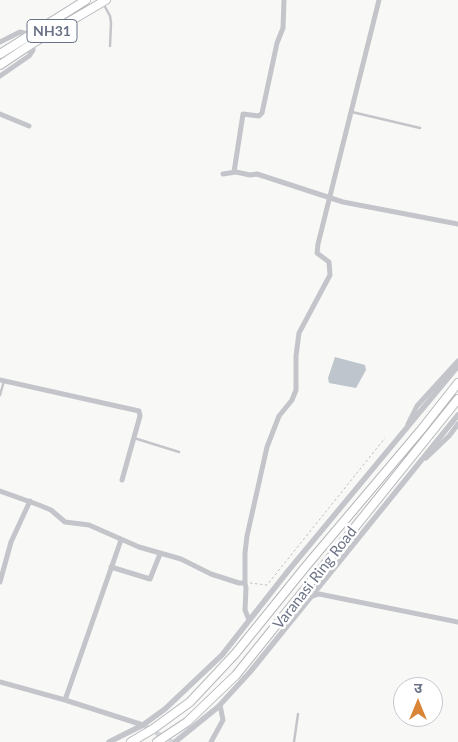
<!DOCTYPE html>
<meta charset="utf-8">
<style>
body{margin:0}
#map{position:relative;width:458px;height:742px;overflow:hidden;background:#f8f9f6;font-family:Lato,"Noto Sans Devanagari",sans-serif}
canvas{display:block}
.north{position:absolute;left:393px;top:677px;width:50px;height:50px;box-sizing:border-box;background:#fff;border:1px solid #c3c7ce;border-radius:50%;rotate:0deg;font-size:14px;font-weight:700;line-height:20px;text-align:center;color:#6a7285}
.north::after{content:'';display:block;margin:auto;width:18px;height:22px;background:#d98536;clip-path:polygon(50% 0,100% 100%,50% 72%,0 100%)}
</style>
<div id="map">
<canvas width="458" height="742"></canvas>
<div class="north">उ</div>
</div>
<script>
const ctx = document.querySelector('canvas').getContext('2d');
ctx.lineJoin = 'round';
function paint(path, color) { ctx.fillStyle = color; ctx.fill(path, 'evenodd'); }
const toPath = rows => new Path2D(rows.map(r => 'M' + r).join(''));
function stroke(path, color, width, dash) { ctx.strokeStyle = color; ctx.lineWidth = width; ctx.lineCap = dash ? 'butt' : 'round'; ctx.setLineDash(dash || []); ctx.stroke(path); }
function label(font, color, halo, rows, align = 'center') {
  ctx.font = font + ' Lato,sans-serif'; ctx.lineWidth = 5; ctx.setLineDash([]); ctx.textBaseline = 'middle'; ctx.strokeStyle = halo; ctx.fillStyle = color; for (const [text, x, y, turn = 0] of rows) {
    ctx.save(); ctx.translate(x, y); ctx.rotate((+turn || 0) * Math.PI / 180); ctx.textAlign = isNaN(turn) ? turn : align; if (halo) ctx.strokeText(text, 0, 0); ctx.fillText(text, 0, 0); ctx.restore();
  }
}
const water = toPath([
 [335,357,365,365,366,370,356,388,329,383,328,378]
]);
const minorTunnel = toPath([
 [143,725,172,742]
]);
const path = toPath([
 [250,583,267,585,385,438]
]);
const service = toPath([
 [103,3,110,16,111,23,110,46],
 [352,112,420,128],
 [0,395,4,381],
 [134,438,179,452],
 [294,742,298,714]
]);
const minor = toPath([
 [0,42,20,32,31,35],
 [0,76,29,56,33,50,33,43],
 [0,114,29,126],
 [234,172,243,114,259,116,262,113,277,43,283,28,284,0],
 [223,174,236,172,250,175,257,174,343,202,458,224],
 [0,380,139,411,140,416,122,480],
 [408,424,417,406,458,361],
 [426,458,449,436,458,424],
 [0,491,39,505,51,510,65,522,89,525,139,547,181,559,211,574,239,583,245,583,245,553,247,536,267,447,279,416,292,400,296,390,296,356,299,333,330,275,329,262,317,253,318,244,379,0],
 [111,567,150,579,160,554],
 [0,582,11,542,30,501],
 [245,583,246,588,245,610,249,620],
 [313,596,319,594,458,622],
 [0,682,65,700,143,725],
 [65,700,121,540],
 [211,742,223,720,220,705]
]);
const tertiary = toPath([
 [109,742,143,725,165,709,222,655,288,571,458,366],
 [175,742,218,707,250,672,458,415]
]);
const trunk = toPath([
 [0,54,86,0],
 [0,65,33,43,106,0],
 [131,742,153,729,190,702,235,654,307,565,421,430,458,383],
 [157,742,187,722,236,675,458,399]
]);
const shields = [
 [52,31,50]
];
const shieldNames = [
 ["NH31",52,31]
];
const streetNames = [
 ["Varanasi Ring Road",315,578,-52]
];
paint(water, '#bec5cc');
stroke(minorTunnel, '#d4d7da', 5, [5, 2.5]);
stroke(trunk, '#b6b8bc', 10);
stroke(path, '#bdbec2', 1, [2.5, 2.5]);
stroke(service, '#c3c5ca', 2.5);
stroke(minor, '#c3c5ca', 5);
stroke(tertiary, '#c3c5ca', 5.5);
stroke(trunk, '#fff', 8);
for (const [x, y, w] of shields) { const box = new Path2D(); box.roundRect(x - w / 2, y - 11.5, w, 23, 4); ctx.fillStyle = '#fff'; ctx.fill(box); stroke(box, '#6a7285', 1); }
label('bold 14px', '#6a7285', null, shieldNames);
label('15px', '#6a7285', '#fff', streetNames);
</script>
